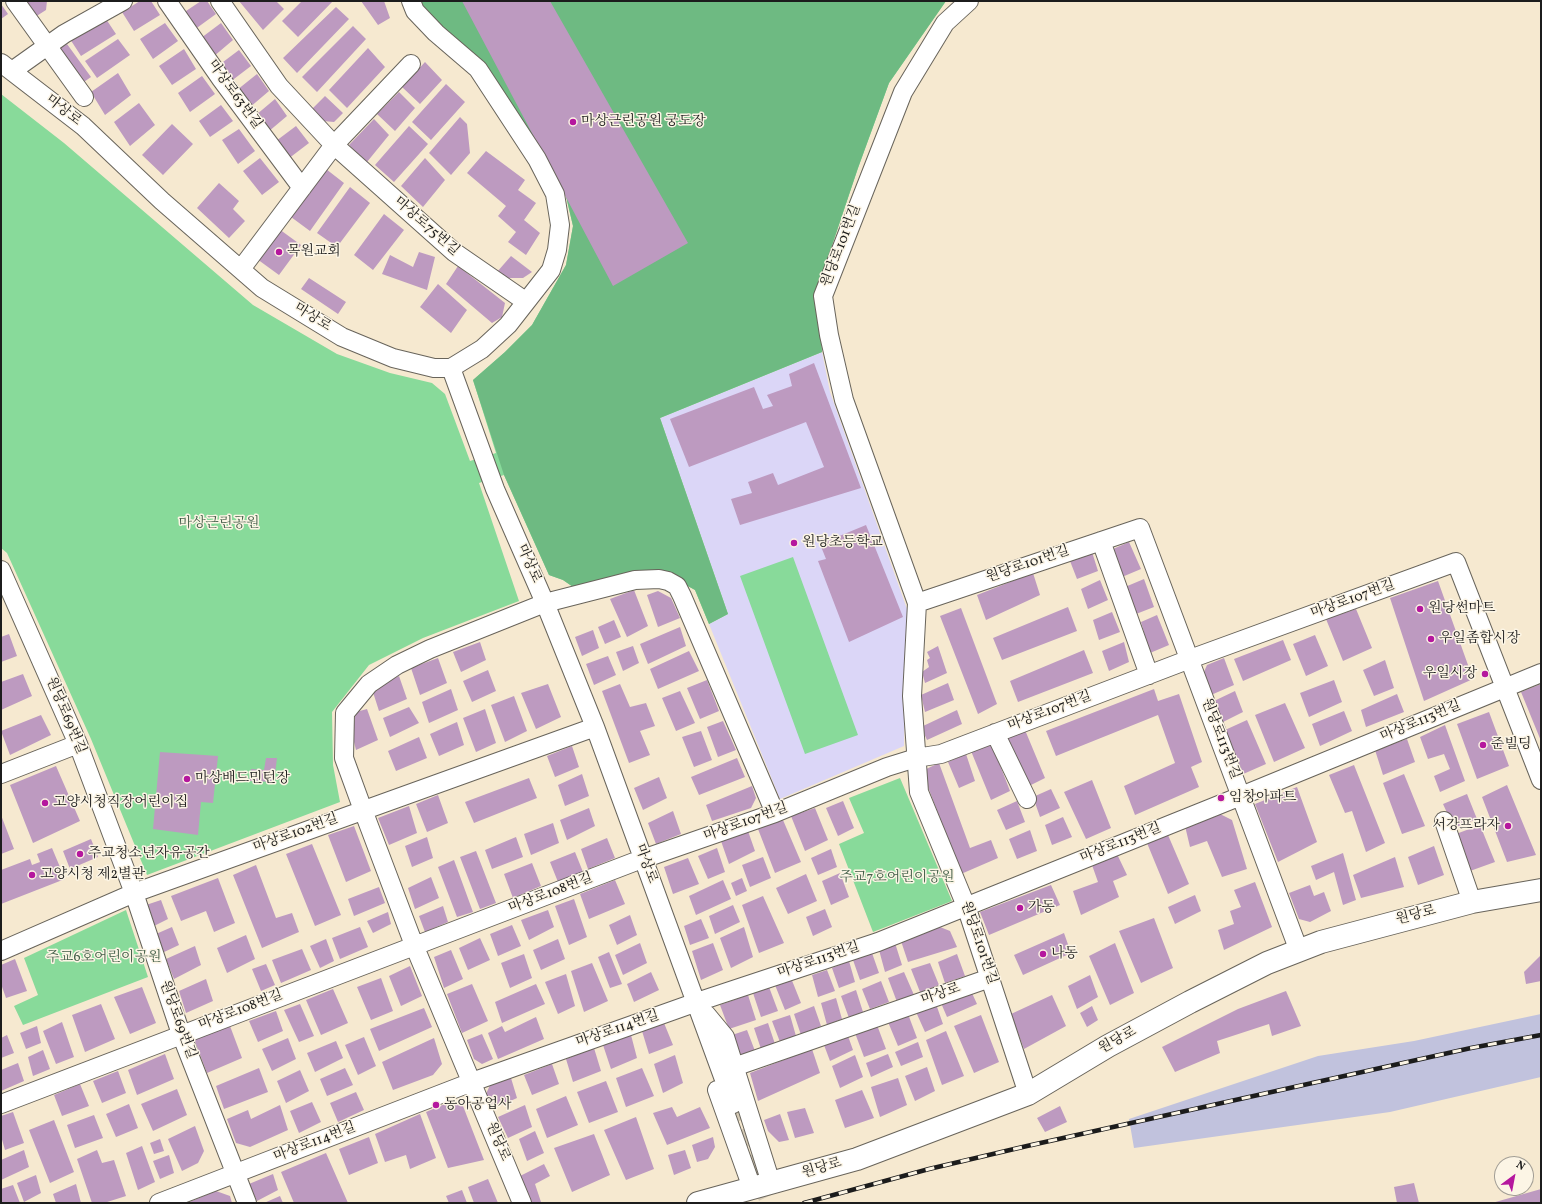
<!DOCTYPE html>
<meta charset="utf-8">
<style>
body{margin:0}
#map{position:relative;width:1542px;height:1204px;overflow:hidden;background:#f6e9d0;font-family:Vollkorn,serif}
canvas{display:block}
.frame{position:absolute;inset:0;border:2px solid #1c1c1c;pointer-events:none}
.north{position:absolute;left:1494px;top:1156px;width:40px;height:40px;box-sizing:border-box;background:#fcf5e5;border:1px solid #a29e95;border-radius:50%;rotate:32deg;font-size:11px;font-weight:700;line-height:16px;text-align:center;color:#1c1c1c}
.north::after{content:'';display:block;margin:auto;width:14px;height:18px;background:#b5179e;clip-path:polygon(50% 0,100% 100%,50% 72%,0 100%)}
</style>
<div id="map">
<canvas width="1542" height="1204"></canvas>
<div class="frame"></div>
<div class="north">N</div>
</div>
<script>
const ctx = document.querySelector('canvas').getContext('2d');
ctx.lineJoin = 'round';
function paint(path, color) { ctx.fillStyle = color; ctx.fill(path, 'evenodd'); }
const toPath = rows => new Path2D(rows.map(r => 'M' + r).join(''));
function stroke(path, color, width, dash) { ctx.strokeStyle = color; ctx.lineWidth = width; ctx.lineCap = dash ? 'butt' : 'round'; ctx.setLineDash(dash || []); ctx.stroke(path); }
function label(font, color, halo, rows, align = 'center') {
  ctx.font = font + ' Vollkorn,"Noto Serif KR",serif'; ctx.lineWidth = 3; ctx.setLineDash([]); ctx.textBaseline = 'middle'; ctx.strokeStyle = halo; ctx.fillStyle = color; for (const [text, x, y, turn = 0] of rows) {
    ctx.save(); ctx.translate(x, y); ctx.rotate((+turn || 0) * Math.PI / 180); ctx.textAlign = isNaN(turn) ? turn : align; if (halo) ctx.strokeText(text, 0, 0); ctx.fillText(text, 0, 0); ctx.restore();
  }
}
const built = toPath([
 [822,352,830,392,907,609,904,746,780,799,709,624,728,614,660,418]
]);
const industrial = toPath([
 [1541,1014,1541,1077,1390,1112,1134,1148,1129,1119,1318,1056,1414,1041]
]);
const green = toPath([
 [946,1,889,83,858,168,817,290,822,352,660,418,728,614,709,624,695,590,677,580,576,589,563,580,549,575,504,475,479,483,519,601,423,638,369,665,332,712,333,765,340,802,147,875,91,739,7,553,1,548,1,94,64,143,253,305,337,354,390,373,432,383,445,394,470,461,496,453,473,380,505,352,532,325,566,265,573,226,565,192],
 [793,557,858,735,805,754,740,576],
 [900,778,952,901,873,932,839,844,864,833,849,798],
 [126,910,148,977,23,1025,14,1006,38,995,24,958]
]);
const forest = toPath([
 [420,1,946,1,889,83,858,168,817,290,822,352,660,418,728,614,709,624,695,590,677,580,576,589,563,580,549,575,504,475,473,380,505,352,532,325,566,265,573,226,565,192,445,31,423,7]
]);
const building = toPath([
 [25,1,47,1,46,10,35,17],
 [140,1,151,1,160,15,134,31,122,12],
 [201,1,207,1,216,14,194,30,183,13],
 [239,1,276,1,284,9,263,30],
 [302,1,333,1,298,37,282,21],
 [361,1,384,1,390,18,378,25],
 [462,1,550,1,688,243,613,286],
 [1,4,8,14,1,19],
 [336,7,349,19,297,73,283,58],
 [106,19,116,34,81,56,70,39],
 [165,23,178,41,153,59,140,39],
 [221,23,233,40,213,57,201,38],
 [353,26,366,39,317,92,302,77],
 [118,39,130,55,97,78,85,61],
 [67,44,91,77,81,84,57,50],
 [368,48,385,67,347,108,329,90],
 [184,49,196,69,172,85,159,66],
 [239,50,251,66,230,82,219,65],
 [425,62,442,80,420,104,402,87],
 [118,73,131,95,105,115,91,92],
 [257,74,269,91,249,108,237,90],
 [202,76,215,94,190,112,178,93],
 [446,84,465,102,431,140,412,122],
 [399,92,415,108,395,131,377,114],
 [325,96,343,113,334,122,323,121,312,109],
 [275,99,287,116,268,132,256,115],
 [139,103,155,125,130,146,114,122],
 [221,105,233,121,210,137,199,121],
 [460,117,467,124,470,153,451,175,429,153],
 [374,119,389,135,367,162,349,145],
 [172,124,193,144,163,175,142,155],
 [296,126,309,143,288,159,276,141],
 [409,126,428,144,394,182,375,165],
 [239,129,255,151,238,164,222,140],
 [486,151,525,180,518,190,536,203,524,220,540,233,526,255,508,242,516,232,498,216,506,206,467,173],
 [260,158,279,182,262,195,243,171],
 [425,158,445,180,423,207,401,186],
 [326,169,344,183,310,231,291,217],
 [219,183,239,201,233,209,245,221,229,238,197,208],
 [350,187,370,203,337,247,317,233],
 [384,214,404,230,373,270,354,255],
 [279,229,301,245,279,275,257,259],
 [419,252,435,257,427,290,382,274,390,255,413,267],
 [511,256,532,272,523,278,508,278,497,272],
 [458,266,505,303,502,317,492,323,446,284],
 [309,278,346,302,338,314,301,289],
 [438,284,467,310,451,333,420,307],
 [814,363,861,488,740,525,731,499,752,493,748,482,773,473,778,485,824,467,806,422,689,467,670,419,754,387,763,409,773,406,767,395,792,386,789,374],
 [866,525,903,617,849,642,818,561,826,559,820,544],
 [1129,542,1141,569,1122,577,1113,549],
 [1092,552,1098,571,1077,579,1070,561],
 [1033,573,1040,595,986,620,977,595],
 [1144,579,1154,607,1136,614,1125,587],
 [1100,580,1108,600,1088,609,1081,589],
 [1438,581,1473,679,1424,701,1390,598],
 [634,590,648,626,627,637,610,599],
 [658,591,671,598,680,618,658,627,647,595],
 [1068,607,1077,631,1002,660,993,638],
 [961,608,997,704,978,714,940,616],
 [1356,609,1372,648,1343,661,1326,619],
 [1112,612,1120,632,1099,640,1093,620],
 [1157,615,1169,645,1150,653,1141,622],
 [614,620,621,637,605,644,598,627],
 [680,627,686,646,648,664,640,644],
 [593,630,599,648,582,656,575,637],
 [9,634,17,656,1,662,1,637],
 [1315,635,1328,666,1306,676,1293,644],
 [1283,640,1291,660,1243,681,1234,659],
 [480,642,486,660,461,672,453,652],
 [1124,642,1129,662,1109,671,1102,651],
 [633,646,639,663,623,671,616,652],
 [938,646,947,673,925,683,922,672,929,667,927,660,930,658,927,652],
 [1084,650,1093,673,1018,702,1010,681],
 [689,651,699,671,658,689,650,669],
 [608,656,616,675,594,685,586,664],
 [438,658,447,683,420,695,411,668],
 [1224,658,1234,685,1211,695,1203,674,1207,665],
 [1385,660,1394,688,1374,696,1363,670],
 [488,670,496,691,472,702,463,681],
 [23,674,32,696,1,710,1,682],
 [399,676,407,699,379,711,372,689],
 [707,680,719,711,700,719,687,688],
 [1334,680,1342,702,1309,717,1300,693],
 [948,683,954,700,925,712,921,695],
 [548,684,561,717,536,729,521,693],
 [620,684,630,707,646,703,655,726,640,731,650,755,629,763,602,691],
 [1541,684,1541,741,1521,692],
 [451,689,458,710,429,723,422,702],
 [1154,689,1158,701,1179,694,1202,762,1191,767,1199,787,1135,815,1124,786,1175,763,1158,715,1056,756,1046,731],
 [680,691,695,723,676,731,662,698],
 [1235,691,1243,712,1223,722,1214,701],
 [1397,694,1404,712,1366,727,1361,710],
 [514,696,527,731,505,742,491,705],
 [1285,703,1305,748,1274,762,1255,715],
 [409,707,419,723,390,737,383,718],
 [367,709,378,740,356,750,352,734,356,712],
 [485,709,496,743,476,752,463,718],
 [957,710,962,724,927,740,921,727],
 [1344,711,1352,731,1320,746,1312,724],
 [1489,712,1509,766,1477,779,1457,724],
 [41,715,51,735,10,755,1,731],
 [1247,720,1266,764,1241,775,1225,730],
 [723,721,736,750,718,757,707,727],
 [457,722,464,745,439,756,430,734],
 [1445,725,1465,781,1440,792,1434,776,1450,769,1444,754,1428,759,1420,737],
 [1025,730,1045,778,1027,787,1006,738],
 [701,731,712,760,694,767,682,737],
 [419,737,427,758,396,771,388,751],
 [1407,739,1415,762,1383,775,1375,750],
 [991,742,1010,791,991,800,971,751],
 [572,746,579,767,555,777,547,756],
 [160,752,218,756,213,803,201,802,198,835,153,829],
 [966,754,975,781,959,788,948,762],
 [266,758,277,758,274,782,249,781,251,769,264,770],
 [737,758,745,777,699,795,691,777],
 [939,763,970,848,991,840,998,858,961,874,922,771],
 [1354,765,1385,843,1366,852,1352,811,1345,813,1329,775],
 [56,766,80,821,33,843,10,785],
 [582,774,589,796,565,806,558,785],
 [1404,774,1425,826,1402,834,1383,783],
 [659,777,667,798,643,810,634,788],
 [529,778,537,798,474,823,465,802],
 [1092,780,1111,828,1086,839,1064,792],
 [1507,785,1536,855,1507,862,1482,797],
 [752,786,756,798,751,808,712,821,706,805],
 [1297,787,1317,842,1278,862,1255,804],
 [1051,789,1060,808,1040,817,1033,797],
 [1467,794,1477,819,1454,828,1443,804],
 [438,795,448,823,427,832,416,804],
 [843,801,854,828,838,836,826,808],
 [1017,801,1025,822,1006,830,997,810],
 [409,806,417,833,389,845,378,818],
 [589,808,595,826,567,840,560,820],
 [815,808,828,840,805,851,791,816],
 [673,811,681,834,656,844,648,823],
 [1218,813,1232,820,1247,869,1222,877,1207,841,1190,847,1185,826],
 [1,815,14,849,1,854],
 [1063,817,1072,837,1052,845,1045,825],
 [783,820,801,862,775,873,758,829],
 [553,823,559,843,531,855,524,834],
 [1480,825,1495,862,1470,871,1456,834],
 [354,826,371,871,346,882,328,835],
 [1030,830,1037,851,1017,859,1009,839],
 [748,831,755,851,729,864,721,841],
 [1168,835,1189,884,1168,894,1147,843],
 [427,837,433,858,412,867,405,846],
 [516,837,523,857,492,869,485,850],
 [607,838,615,858,588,869,581,849],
 [91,839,98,857,70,869,63,851],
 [312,844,341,915,315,926,286,854],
 [1434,846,1444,875,1418,885,1408,857],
 [52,848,65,879,1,904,1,870,30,859,32,865,40,862,37,854],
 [717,848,725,872,708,879,698,856],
 [831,849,837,867,818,875,811,858],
 [476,851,496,903,480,909,460,857],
 [575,852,583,872,558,882,550,862],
 [1343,853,1356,900,1343,905,1334,872,1316,880,1311,866],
 [1117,854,1127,875,1113,881,1119,897,1081,915,1073,891,1098,882,1092,865],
 [763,857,771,878,750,887,742,865],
 [1395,857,1404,887,1361,898,1353,875],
 [688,858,699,884,673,894,664,867],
 [454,860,473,912,457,917,438,867],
 [532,863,541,886,513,898,504,874],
 [256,865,276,918,292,913,299,932,262,948,233,875],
 [840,873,849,897,831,905,822,881],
 [806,874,817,901,788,914,776,888],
 [431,877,439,898,415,909,408,888],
 [218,878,235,923,214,932,206,911,181,921,171,896],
 [742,878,747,891,736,896,731,883],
 [615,880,625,904,589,919,580,894],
 [723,880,731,899,696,915,689,896],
 [1255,882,1272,927,1224,950,1218,930,1234,924,1230,911,1241,907,1234,890],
 [1051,885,1060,905,989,935,980,912],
 [1310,885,1314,896,1324,892,1331,911,1310,922,1299,919,1289,893],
 [379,887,385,903,354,916,348,899],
 [1195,895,1201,911,1175,924,1168,907],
 [763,896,784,943,759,953,742,905],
 [574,899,587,937,569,945,555,906],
 [161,900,168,919,152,927,146,905],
 [733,905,740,922,715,934,709,916],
 [443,906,448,922,425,932,419,916],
 [825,909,832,927,813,936,806,917],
 [548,910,554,927,529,940,521,920],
 [388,912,391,924,373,933,367,921],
 [630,915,637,935,617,945,609,925],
 [1154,918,1173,968,1141,983,1119,931],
 [701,919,709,938,690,945,684,926],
 [512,925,521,946,498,956,490,934],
 [172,927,179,945,162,953,156,934],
 [360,927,368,947,340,959,332,938],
 [744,927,753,957,731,968,720,938],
 [940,927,950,931,957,947,908,962,901,941],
 [1064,933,1071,953,1023,975,1014,955],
 [246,935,255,959,227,973,217,948],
 [480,938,490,960,468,970,459,948],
 [326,939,334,961,320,968,310,946],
 [558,939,565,959,541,970,533,950],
 [640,943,647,963,623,975,615,955],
 [713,943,723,970,701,980,692,951],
 [895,943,902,965,885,972,879,950],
 [1115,943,1134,993,1110,1005,1089,956],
 [195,946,201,965,174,979,166,959],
 [302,949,311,970,281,983,272,960],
 [451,950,463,979,444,988,434,957],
 [609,952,622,984,610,988,598,957],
 [872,953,879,973,860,980,853,960],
 [524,954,532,978,510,988,501,963],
 [957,954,965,976,945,983,938,962],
 [1541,955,1541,981,1526,984,1524,972],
 [15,959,27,991,6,998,1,984,1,965],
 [849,961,855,982,839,988,832,968],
 [592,963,608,1001,584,1012,571,971],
 [930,963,939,985,920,992,911,969],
 [266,964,275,985,261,991,252,969],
 [410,966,422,996,401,1006,389,976],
 [827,970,835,991,818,997,812,975],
 [651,972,659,990,634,1002,627,984],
 [904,972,914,995,897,1002,888,978],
 [566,974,575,1006,558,1014,545,982],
 [1090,975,1098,997,1077,1009,1068,986],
 [381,978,393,1011,371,1020,357,987],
 [791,978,801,1003,785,1010,775,985],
 [206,979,213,1001,186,1013,179,991],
 [881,981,889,1002,870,1009,862,989],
 [472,984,488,1021,462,1033,447,994],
 [536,984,545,1004,502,1023,495,1002],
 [142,987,156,1023,130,1034,114,997],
 [769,987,778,1011,761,1017,753,993],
 [333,989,348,1023,321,1035,306,1000],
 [856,990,863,1012,849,1018,841,996],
 [971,991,977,1004,947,1017,941,1003],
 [1286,991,1301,1026,1272,1036,1269,1024,1217,1041,1220,1053,1175,1072,1162,1047,1238,1009],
 [748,995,756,1020,729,1029,720,1005],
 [1052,995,1066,1026,1024,1049,1011,1014],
 [836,998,842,1019,827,1025,821,1003],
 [101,1004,115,1039,85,1052,72,1015],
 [300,1004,314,1036,299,1042,284,1010],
 [936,1004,943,1024,925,1032,916,1012],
 [814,1006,821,1026,801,1035,794,1014],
 [1092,1006,1098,1020,1087,1027,1080,1013],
 [424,1008,432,1027,379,1051,370,1029],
 [276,1011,283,1031,258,1042,249,1021],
 [908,1014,917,1038,898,1046,888,1022],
 [790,1015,796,1036,780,1042,772,1021],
 [981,1015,999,1062,974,1073,954,1026],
 [536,1017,544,1039,498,1059,488,1033,502,1026,505,1032],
 [62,1022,74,1057,56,1064,43,1031],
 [664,1023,673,1045,649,1054,642,1031],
 [768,1023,775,1044,761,1049,754,1028],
 [877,1025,886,1049,864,1057,855,1033],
 [37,1026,41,1043,26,1049,20,1033],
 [230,1026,242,1058,207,1073,194,1039],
 [747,1030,755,1051,741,1056,732,1035],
 [946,1031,964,1076,942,1085,926,1040],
 [482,1034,493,1059,482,1064,474,1059,467,1040],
 [7,1035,14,1053,1,1058,1,1038],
 [631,1035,637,1058,611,1069,603,1045],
 [848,1036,853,1050,830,1061,824,1045],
 [364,1037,376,1066,358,1075,345,1045],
 [288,1038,296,1059,272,1071,262,1049],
 [434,1038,442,1064,433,1075,393,1090,382,1062],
 [336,1041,343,1058,315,1072,307,1053],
 [918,1042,923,1057,901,1066,895,1052],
 [594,1048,601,1071,573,1082,566,1059],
 [812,1049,820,1073,758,1101,750,1073],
 [43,1050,50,1069,33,1076,28,1057],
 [165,1054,174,1079,137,1095,128,1070],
 [888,1054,893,1067,871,1077,866,1063],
 [675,1055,683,1083,663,1093,654,1064],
 [855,1055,863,1077,840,1088,832,1066],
 [18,1063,24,1081,1,1091,1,1070],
 [552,1064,559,1084,532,1095,524,1075],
 [927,1067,935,1091,915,1101,905,1076],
 [259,1068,268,1092,224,1109,216,1086],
 [345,1068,353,1085,327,1096,320,1079],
 [642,1068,654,1096,626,1107,616,1078],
 [300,1070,309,1091,286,1103,277,1081],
 [118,1071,126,1093,102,1103,93,1081],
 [511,1078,517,1098,491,1110,486,1094,490,1085],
 [898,1078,907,1105,880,1117,871,1087],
 [606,1081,618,1112,589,1123,577,1092],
 [80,1084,89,1106,62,1116,54,1095],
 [177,1089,187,1115,153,1131,141,1104],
 [862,1090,874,1118,845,1128,835,1100],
 [356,1092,364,1110,338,1122,330,1103],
 [566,1096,578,1125,547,1138,536,1109],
 [452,1101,463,1106,484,1160,448,1168,426,1112],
 [312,1102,321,1122,299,1133,290,1111],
 [129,1104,138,1128,116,1137,106,1114],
 [280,1105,288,1130,250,1147,236,1143,227,1119,248,1110,251,1119],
 [525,1105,532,1127,508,1138,498,1117],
 [1060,1106,1067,1122,1045,1132,1037,1118],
 [672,1107,677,1117,700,1107,710,1128,667,1145,653,1113],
 [805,1108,814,1133,795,1138,787,1112],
 [13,1112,24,1143,5,1150,1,1136,1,1116],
 [420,1114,436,1158,410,1169,406,1155,385,1162,375,1134],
 [780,1114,789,1140,779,1142,768,1131,764,1120],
 [94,1115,103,1138,75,1148,67,1125],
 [636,1117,654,1169,626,1180,604,1130],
 [54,1120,74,1172,50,1183,29,1130],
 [195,1126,204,1151,198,1163,182,1171,168,1139],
 [535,1131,544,1153,527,1161,519,1139],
 [594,1134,610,1175,572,1192,554,1148],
 [369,1137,378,1163,349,1175,339,1149],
 [713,1137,715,1147,708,1159,697,1162,692,1145],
 [160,1139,164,1151,154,1154,150,1143],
 [142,1146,155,1182,138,1190,126,1153],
 [24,1150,29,1167,1,1180,1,1160],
 [97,1150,102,1163,114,1160,126,1196,104,1203,92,1203,77,1159],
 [685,1150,691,1168,674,1175,668,1155],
 [326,1153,348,1203,294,1203,281,1172],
 [169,1155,174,1173,160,1179,153,1161],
 [544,1164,550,1176,535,1184,541,1202,528,1203,518,1177],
 [273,1174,278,1190,257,1201,249,1184],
 [36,1175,41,1193,24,1202,17,1183],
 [488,1179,498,1203,474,1203,468,1187],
 [1414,1183,1419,1203,1397,1203,1394,1187],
 [76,1184,81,1203,56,1203,53,1194],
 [13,1185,20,1203,1,1203,1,1189],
 [1541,1189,1541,1203,1492,1203],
 [462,1190,467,1203,449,1203,446,1196],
 [216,1191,230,1196,232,1203,187,1203],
 [280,1196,283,1203,264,1203]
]);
const minorTunnel = toPath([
 [733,1104,764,1190,770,1203]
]);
const minor = toPath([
 [15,1,84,97],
 [167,1,221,79,302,188],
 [220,1,279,86,334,145,454,252,525,301],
 [411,1,415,11,436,33,478,69,537,159,555,194,560,225,557,250,551,270,508,325,482,349,451,368],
 [969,1,945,23,903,92,823,296,829,335,844,400,917,603,912,696,919,792,966,906,1028,1094],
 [1,63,83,126,162,201,262,288,342,337,393,358,434,368,451,368,495,489,545,603,595,727,733,1104],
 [12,71,64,34,123,1],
 [241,269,334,145,411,64],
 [1101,541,1149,675],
 [1,570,78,744,134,893,181,1034,247,1203],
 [917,603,1140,528,1299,951],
 [995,733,1027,799],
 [1,774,78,744],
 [1444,821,1472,902],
 [1,951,134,893,595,727],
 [706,1014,725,1037,771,1183],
 [734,1067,990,978],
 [717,1090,752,1188],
 [1,1104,634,862,775,813,887,767,916,758,941,754,1190,659,1456,562,1541,780],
 [159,1203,472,1082,697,1002,878,942,1241,796,1541,673],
 [522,1203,414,945,363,810,344,758,345,713,369,684,397,665,430,649,545,603,635,580,659,579,668,581,677,586,682,596,775,813]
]);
const major = toPath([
 [698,1203,857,1159,1028,1094,1108,1046,1190,1002,1267,963,1321,942,1472,902,1541,890]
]);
const rail = toPath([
 [804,1203,929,1169,1027,1146,1471,1048,1541,1035]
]);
const markers = [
 [573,122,4,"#b5179e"],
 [279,252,4,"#b5179e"],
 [794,543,4,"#b5179e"],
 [1420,609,4,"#b5179e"],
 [1431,639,4,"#b5179e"],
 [1485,674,4,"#b5179e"],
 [1483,745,4,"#b5179e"],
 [187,779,4,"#b5179e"],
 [1221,798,4,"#b5179e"],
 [45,803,4,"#b5179e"],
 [1508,826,4,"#b5179e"],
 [80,854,4,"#b5179e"],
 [32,875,4,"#b5179e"],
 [1020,908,4,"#b5179e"],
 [1043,954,4,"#b5179e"],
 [436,1105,4,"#b5179e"]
];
const streetNames = [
 ["마상로63번길",234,95,54],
 ["마상로",63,111,38],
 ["마상로75번길",426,227,41],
 ["원당로101번길",842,246,-69],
 ["마상로",312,318,32],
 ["마상로",528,564,66],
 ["원당로101번길",1028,565,-19],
 ["마상로107번길",1353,600,-20],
 ["마상로107번길",1050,712,-21],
 ["원당로69번길",65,716,67],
 ["마상로113번길",1421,722,-23],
 ["원당로113번길",1220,739,69],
 ["마상로107번길",746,823,-20],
 ["마상로102번길",296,834,-20],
 ["마상로113번길",1121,844,-22],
 ["마상로",645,864,70],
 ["마상로108번길",551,894,-21],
 ["원당로",1416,916,-14],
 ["원당로101번길",978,943,71],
 ["마상로113번길",819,961,-19],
 ["마상로",941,995,-19],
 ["마상로108번길",241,1011,-21],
 ["원당로69번길",177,1020,70],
 ["마상로114번길",618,1030,-19],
 ["원당로",1118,1041,-29],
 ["원당로",497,1142,67],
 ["마상로114번길",315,1143,-21],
 ["원당로",822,1169,-16]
];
const poiNames = [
 ["마상근린공원 궁도장",581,122],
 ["목원교회",287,252],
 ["원당초등학교",802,543],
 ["원당썬마트",1428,609],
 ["우일좀합시장",1439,639],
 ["우일시장",1477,674,"right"],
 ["준빌딩",1491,745],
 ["마상배드민턴장",195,779],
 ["임창아파트",1229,798],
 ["고양시청직장어린이집",53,803],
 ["서강프라자",1500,826,"right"],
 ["주교청소년자유공간",88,854],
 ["고양시청 제2별관",40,875],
 ["가동",1028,908],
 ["나동",1051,954],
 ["동아공업사",444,1105]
];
const parkNames = [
 ["마상근린공원",219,524],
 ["주교7호어린이공원",897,878],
 ["주교6호어린이공원",104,958]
];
paint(built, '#dbd6f7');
paint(industrial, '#c1c2dd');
paint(green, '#88da9a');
paint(forest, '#6eba82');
paint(building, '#bd9ac0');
stroke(minorTunnel, '#d5cab5', 18, [18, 9]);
stroke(minor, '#68645b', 20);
stroke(major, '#68645b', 24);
stroke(minor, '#fff', 18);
stroke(major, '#fff', 22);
stroke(rail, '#1c1c1c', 4.5);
stroke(rail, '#fcf5e5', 3, [9]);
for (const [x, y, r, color] of markers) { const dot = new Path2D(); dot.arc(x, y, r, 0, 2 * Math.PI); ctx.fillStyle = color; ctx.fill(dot); stroke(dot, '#fcf5e5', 1.5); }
label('14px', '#1c1c1c', '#fcf5e5', streetNames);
label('14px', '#1c1c1c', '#fcf5e5', poiNames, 'left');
label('14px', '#425e48', '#fcf5e5', parkNames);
</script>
